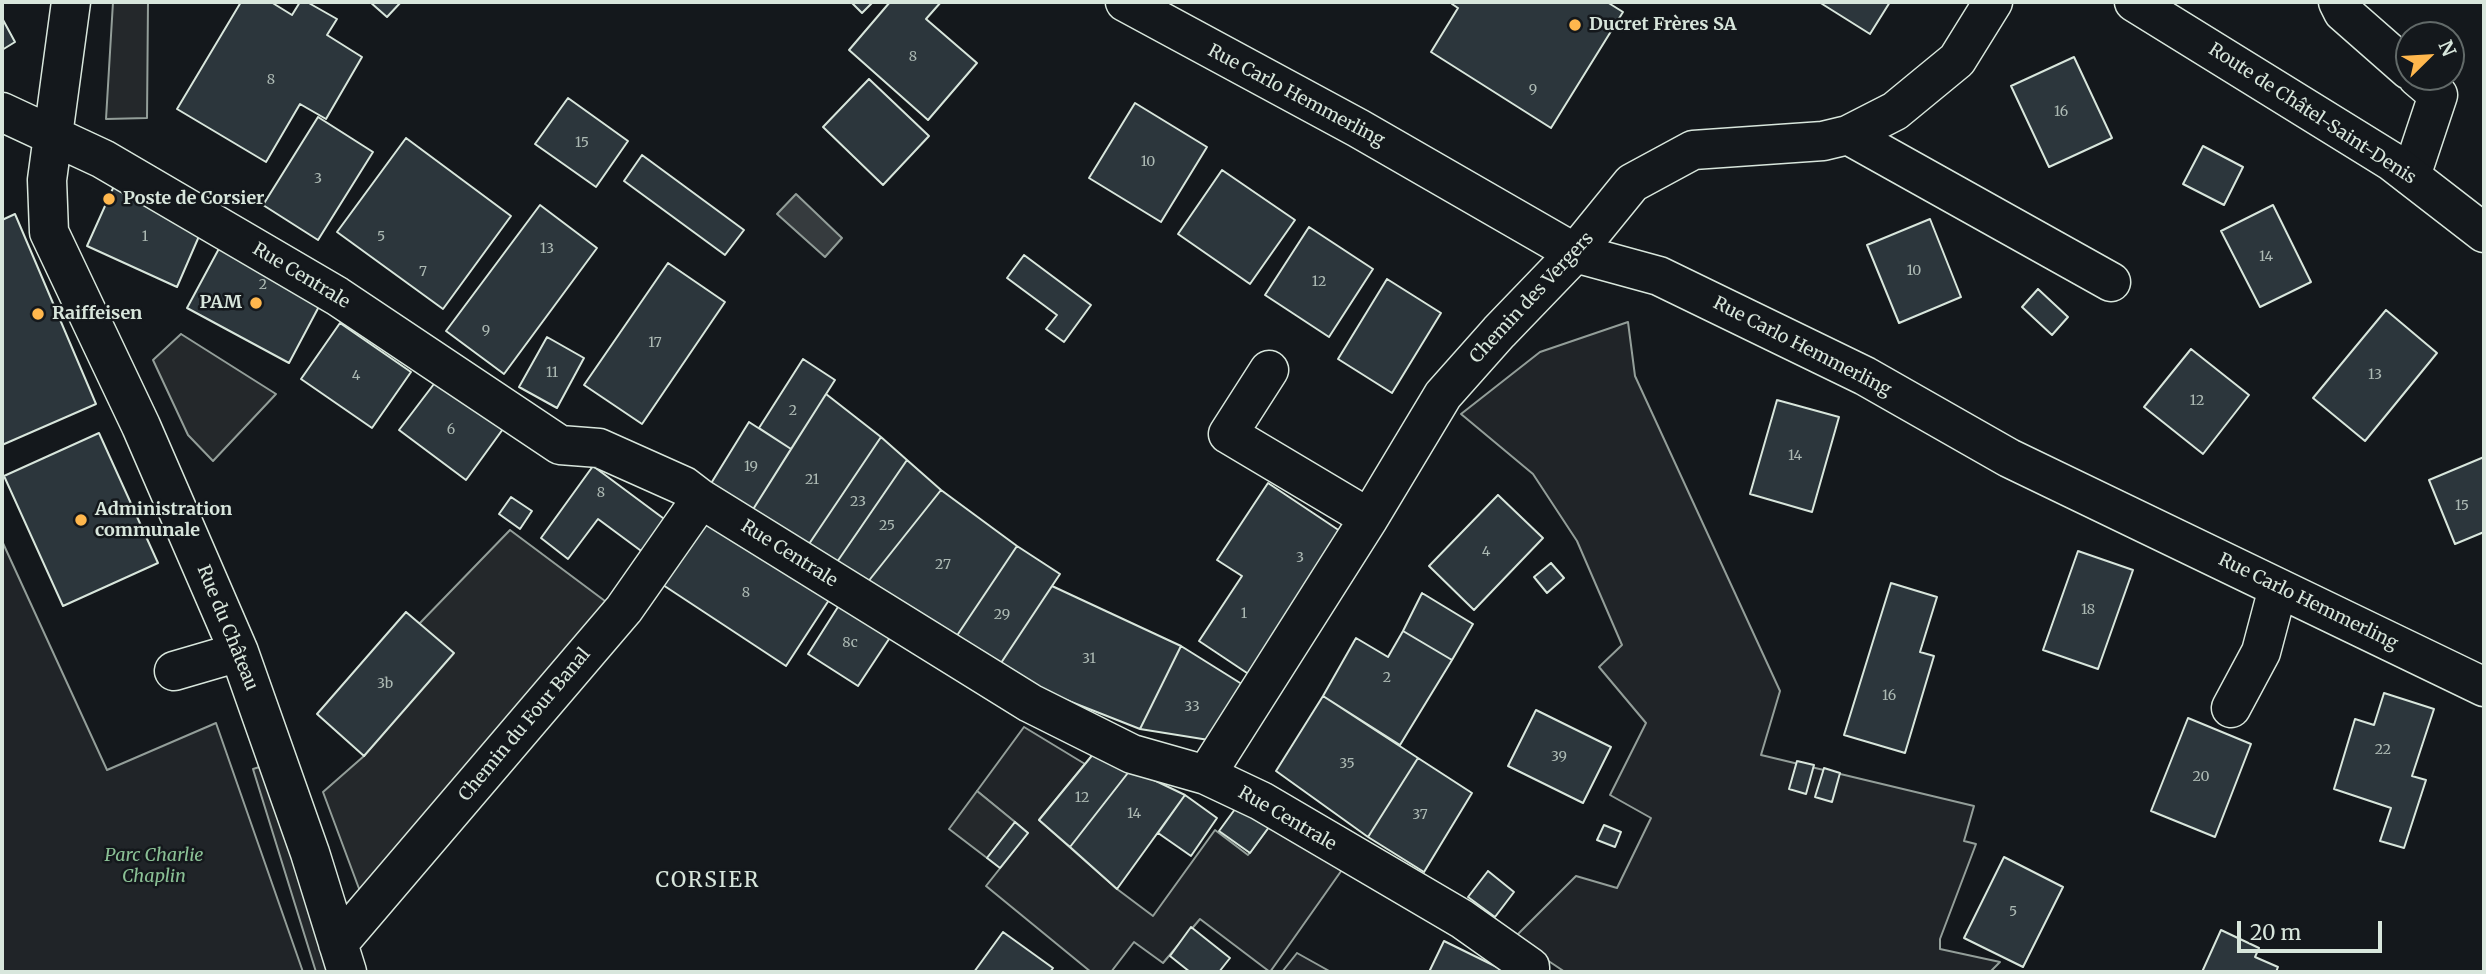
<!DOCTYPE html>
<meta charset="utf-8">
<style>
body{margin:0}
#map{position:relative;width:2486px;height:974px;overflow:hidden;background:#14181c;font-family:Merriweather,serif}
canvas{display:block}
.frame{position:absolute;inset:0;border:4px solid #d8e6dc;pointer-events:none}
.north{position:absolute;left:2395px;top:21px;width:70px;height:70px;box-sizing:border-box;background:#14181c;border:2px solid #626a69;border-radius:50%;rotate:66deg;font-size:19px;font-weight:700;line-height:28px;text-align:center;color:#d8e6dc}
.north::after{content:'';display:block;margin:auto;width:24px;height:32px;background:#ffb74d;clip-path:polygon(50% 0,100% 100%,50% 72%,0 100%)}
.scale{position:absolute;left:2237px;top:921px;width:145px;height:32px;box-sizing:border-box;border:4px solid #d8e6dc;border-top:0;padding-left:9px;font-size:21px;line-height:24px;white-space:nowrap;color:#d8e6dc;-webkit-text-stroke:5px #14181c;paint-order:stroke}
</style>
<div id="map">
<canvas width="2486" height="974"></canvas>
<div class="frame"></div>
<div class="north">N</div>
<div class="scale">20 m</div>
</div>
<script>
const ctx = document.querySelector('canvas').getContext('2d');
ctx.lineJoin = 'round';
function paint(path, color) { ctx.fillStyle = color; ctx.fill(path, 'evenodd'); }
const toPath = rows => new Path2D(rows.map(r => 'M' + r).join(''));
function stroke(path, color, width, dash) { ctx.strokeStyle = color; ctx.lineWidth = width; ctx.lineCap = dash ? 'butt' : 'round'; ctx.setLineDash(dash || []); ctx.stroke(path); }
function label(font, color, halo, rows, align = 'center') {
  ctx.font = font + ' Merriweather,serif'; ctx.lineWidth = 5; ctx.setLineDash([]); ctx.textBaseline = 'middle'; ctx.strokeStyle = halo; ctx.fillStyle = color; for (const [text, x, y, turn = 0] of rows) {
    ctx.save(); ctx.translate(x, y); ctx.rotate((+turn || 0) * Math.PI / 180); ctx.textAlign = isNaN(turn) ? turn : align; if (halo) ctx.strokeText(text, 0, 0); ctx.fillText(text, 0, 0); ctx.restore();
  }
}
const green = toPath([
 [1628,322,1635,376,1780,691,1761,755,1974,806,1964,841,1976,844,1940,939,1940,949,2000,962,1990,972,1565,972,1514,938,1576,876,1617,888,1651,818,1610,795,1646,723,1599,667,1622,645,1577,541,1533,474,1461,414,1540,352,1628,322],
 [2,541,107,770,216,723,303,972,2,972,2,541],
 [1024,727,1085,764,1039,820,1117,889,1153,916,1215,830,1248,855,1275,819,1344,867,1270,972,1200,919,1163,963,1134,942,1111,972,1091,972,986,886,1028,833,977,791,1024,727],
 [1297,953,1331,972,1282,972,1297,953]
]);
const parking = toPath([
 [113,2,148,2,147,118,106,119,113,2],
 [181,334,276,394,213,461,188,435,153,360,181,334],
 [510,530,609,604,361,894,323,792,364,756,419,624,510,530],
 [266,765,331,972,316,972,253,769,266,765],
 [977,791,1015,822,987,858,949,829,977,791]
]);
const water = toPath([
 [796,194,842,238,825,257,777,214,796,194]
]);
const building = toPath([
 [241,2,271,2,292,15,300,2,307,2,337,19,327,35,362,57,326,119,300,104,266,162,177,109,241,2],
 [370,2,401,2,387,17,370,2],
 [851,2,873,2,862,13,851,2],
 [890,2,941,2,926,19,977,63,928,120,849,50,890,2],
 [1453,2,1607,2,1623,12,1551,128,1431,52,1458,8,1452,4,1453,2],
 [1819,2,1890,2,1870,34,1819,2],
 [2,18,15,42,2,50,2,18],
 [2074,57,2112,138,2049,167,2011,86,2074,57],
 [869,79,929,136,883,185,823,127,869,79],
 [568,98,628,141,596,187,535,144,568,98],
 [1135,103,1207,147,1161,222,1089,178,1135,103],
 [318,117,373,152,318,240,263,205,318,117],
 [406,138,511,216,443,309,337,232,406,138],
 [2203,146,2243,167,2224,205,2183,184,2203,146],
 [642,155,744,230,725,255,624,181,642,155],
 [1222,170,1295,220,1250,284,1178,234,1222,170],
 [114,186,203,227,177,287,87,246,114,186],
 [540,205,597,248,504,374,446,331,540,205],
 [2273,205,2311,282,2260,307,2221,231,2273,205],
 [15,214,96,404,2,445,2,220,15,214],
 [1930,219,1961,297,1899,323,1867,245,1930,219],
 [1309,227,1373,269,1329,337,1265,295,1309,227],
 [222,243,324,297,289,363,187,308,222,243],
 [1024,255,1091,305,1064,342,1046,329,1057,315,1007,278,1024,255],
 [668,263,725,302,642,424,584,385,668,263],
 [1387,279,1441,313,1392,393,1338,359,1387,279],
 [2038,289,2068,317,2052,335,2022,307,2038,289],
 [2386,310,2437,353,2365,441,2313,398,2386,310],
 [340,323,411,372,372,428,301,379,340,323],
 [547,337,584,358,557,408,519,387,547,337],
 [2191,349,2249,395,2203,454,2144,407,2191,349],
 [803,359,835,380,791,449,759,428,803,359],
 [437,380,503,429,466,480,399,430,437,380],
 [826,394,881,437,809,544,752,511,826,394],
 [1777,400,1839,417,1812,512,1750,494,1777,400],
 [749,422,791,449,752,511,710,485,749,422],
 [99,433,158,563,63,606,4,476,99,433],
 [881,437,907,460,837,562,809,544,881,437],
 [2484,457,2484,532,2455,544,2429,480,2484,457],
 [907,460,941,490,867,583,837,562,907,460],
 [593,466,671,524,648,556,598,519,568,559,541,538,593,466],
 [1268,483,1346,535,1253,677,1199,641,1242,576,1217,560,1268,483],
 [941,490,1017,546,952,643,867,583,941,490],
 [1498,495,1543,538,1474,610,1429,566,1498,495],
 [511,497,532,511,520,529,499,514,511,497],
 [707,520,829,600,786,666,663,585,707,520],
 [1017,546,1060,574,995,672,952,643,1017,546],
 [2078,551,2133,570,2098,669,2043,650,2078,551],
 [1551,563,1564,578,1547,593,1534,577,1551,563],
 [1891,583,1937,597,1920,652,1934,656,1905,753,1844,735,1891,583],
 [1052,586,1181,646,1140,729,995,672,1052,586],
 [1422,593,1473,624,1452,660,1403,631,1422,593],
 [843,599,893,633,858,686,808,654,843,599],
 [406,612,454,653,364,756,317,714,406,612],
 [1403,631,1452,660,1400,745,1323,696,1356,638,1388,657,1403,631],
 [1181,646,1245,686,1215,741,1140,729,1181,646],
 [2384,693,2434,709,2412,776,2426,780,2404,848,2380,841,2391,808,2334,789,2355,719,2374,725,2384,693],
 [1323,696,1418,758,1368,837,1276,771,1323,696],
 [1536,710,1611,747,1583,803,1508,766,1536,710],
 [2188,718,2251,744,2215,837,2151,811,2188,718],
 [1099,747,1131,769,1070,847,1039,820,1099,747],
 [1418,758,1472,793,1424,872,1368,837,1418,758],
 [1797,761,1814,765,1806,794,1789,789,1797,761],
 [1824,768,1840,773,1832,802,1815,797,1824,768],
 [1131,769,1185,795,1117,889,1070,847,1131,769],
 [1185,795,1217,818,1191,856,1158,833,1185,795],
 [1238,805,1269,827,1250,853,1219,831,1238,805],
 [1015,822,1028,833,1000,868,987,858,1015,822],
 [1604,825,1621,832,1615,847,1597,840,1604,825],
 [2004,857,2063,887,2023,967,1964,938,2004,857],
 [1488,871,1514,892,1495,917,1468,897,1488,871],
 [1191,927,1230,958,1219,972,1190,972,1170,956,1191,927],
 [2221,930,2259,948,2255,957,2278,967,2276,972,2202,972,2221,930],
 [1003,932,1053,968,1050,972,974,972,1003,932],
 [1444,941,1507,972,1429,972,1444,941]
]);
const minor = toPath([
 [71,2,47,180,49,232,141,426,239,652,310,853,347,972],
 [1125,2,1358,128,1575,253,1659,276,1865,376,2009,458,2484,687],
 [2338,2,2343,12,2409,70],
 [2,112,103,159,337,296,560,445,599,448,684,486,701,499,1030,703,1132,754,1206,775,1261,801,1462,919,1530,967,1530,972],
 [1848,135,2111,282],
 [2411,176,2438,95,2417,77],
 [1269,370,1228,434,1369,518],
 [174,671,239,652],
 [2231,708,2261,652,2278,588],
 [1206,775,1369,518,1443,395,1499,332,1575,253,1632,183,1693,150,1823,141,1848,135,1895,111,1957,60,1993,2],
 [338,944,624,609,701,499]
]);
const major = toPath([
 [2134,2,2391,161,2484,233]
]);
const markers = [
 [1575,25,7,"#ffb74d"],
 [109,199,7,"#ffb74d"],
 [256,303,7,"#ffb74d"],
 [38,314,7,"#ffb74d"],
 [81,520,7,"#ffb74d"]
];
const numberNames = [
 ["8",913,57],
 ["8",271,80],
 ["9",1533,90],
 ["16",2061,112],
 ["15",582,143],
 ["10",1148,162],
 ["3",318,179],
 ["1",145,237],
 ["5",381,237],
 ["13",547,249],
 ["14",2266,257],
 ["10",1914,271],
 ["7",423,272],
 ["12",1319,282],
 ["2",263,285],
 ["9",486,331],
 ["17",655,343],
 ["11",552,373],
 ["13",2375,375],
 ["4",356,376],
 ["12",2197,401],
 ["2",793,411],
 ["6",451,430],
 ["14",1795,456],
 ["19",751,467],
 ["21",812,480],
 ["8",601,493],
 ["23",858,502],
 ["15",2462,506],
 ["25",887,526],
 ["4",1486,552],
 ["3",1300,558],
 ["27",943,565],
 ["8",746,593],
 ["18",2088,610],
 ["1",1244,614],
 ["29",1002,615],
 ["8c",850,643],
 ["31",1089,659],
 ["2",1387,678],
 ["3b",385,684],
 ["16",1889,696],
 ["33",1192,707],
 ["22",2383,750],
 ["39",1559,757],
 ["35",1347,764],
 ["20",2201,777],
 ["12",1082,798],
 ["14",1134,814],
 ["37",1420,815],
 ["5",2013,912]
];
const poiNames = [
 ["Ducret Frères SA",1589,25],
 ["Poste de Corsier",123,199],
 ["PAM",242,303,"right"],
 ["Raiffeisen",52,314],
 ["Administration",95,510],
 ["communale",95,531]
];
const streetNames = [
 ["Rue Carlo Hemmerling",1296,96,28],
 ["Route de Châtel-Saint-Denis",2312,114,33],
 ["Rue Centrale",301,276,31],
 ["Chemin des Vergers",1532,298,-47],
 ["Rue Carlo Hemmerling",1802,347,27],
 ["Rue Centrale",789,554,32],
 ["Rue Carlo Hemmerling",2308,602,26],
 ["Rue du Château",227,628,68],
 ["Chemin du Four Banal",525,725,-50],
 ["Rue Centrale",1287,819,30]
];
const parkNames = [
 ["Parc Charlie",154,856],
 ["Chaplin",154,877]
];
const quarterNames = [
 ["CORSIER",708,881]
];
paint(green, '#202428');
stroke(green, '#939e99', 2);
paint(parking, '#24282b');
stroke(parking, '#939e99', 2);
paint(water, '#363b3e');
stroke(water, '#939e99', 2);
paint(building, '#2c363c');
stroke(building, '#d8e6dc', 2);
stroke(minor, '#d8e6dc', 41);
stroke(major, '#d8e6dc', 41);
stroke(minor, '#14181c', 38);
stroke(major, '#14181c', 38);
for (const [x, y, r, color] of markers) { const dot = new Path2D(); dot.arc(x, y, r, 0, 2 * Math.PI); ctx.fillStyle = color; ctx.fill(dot); stroke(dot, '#14181c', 2.5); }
label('14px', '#adbab4', null, numberNames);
label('bold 18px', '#d8e6dc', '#14181c', poiNames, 'left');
label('18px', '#d8e6dc', '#14181c', streetNames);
label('italic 18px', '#8ac095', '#14181c', parkNames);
ctx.letterSpacing = '2px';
label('21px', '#d8e6dc', '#14181c', quarterNames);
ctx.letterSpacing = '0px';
</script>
